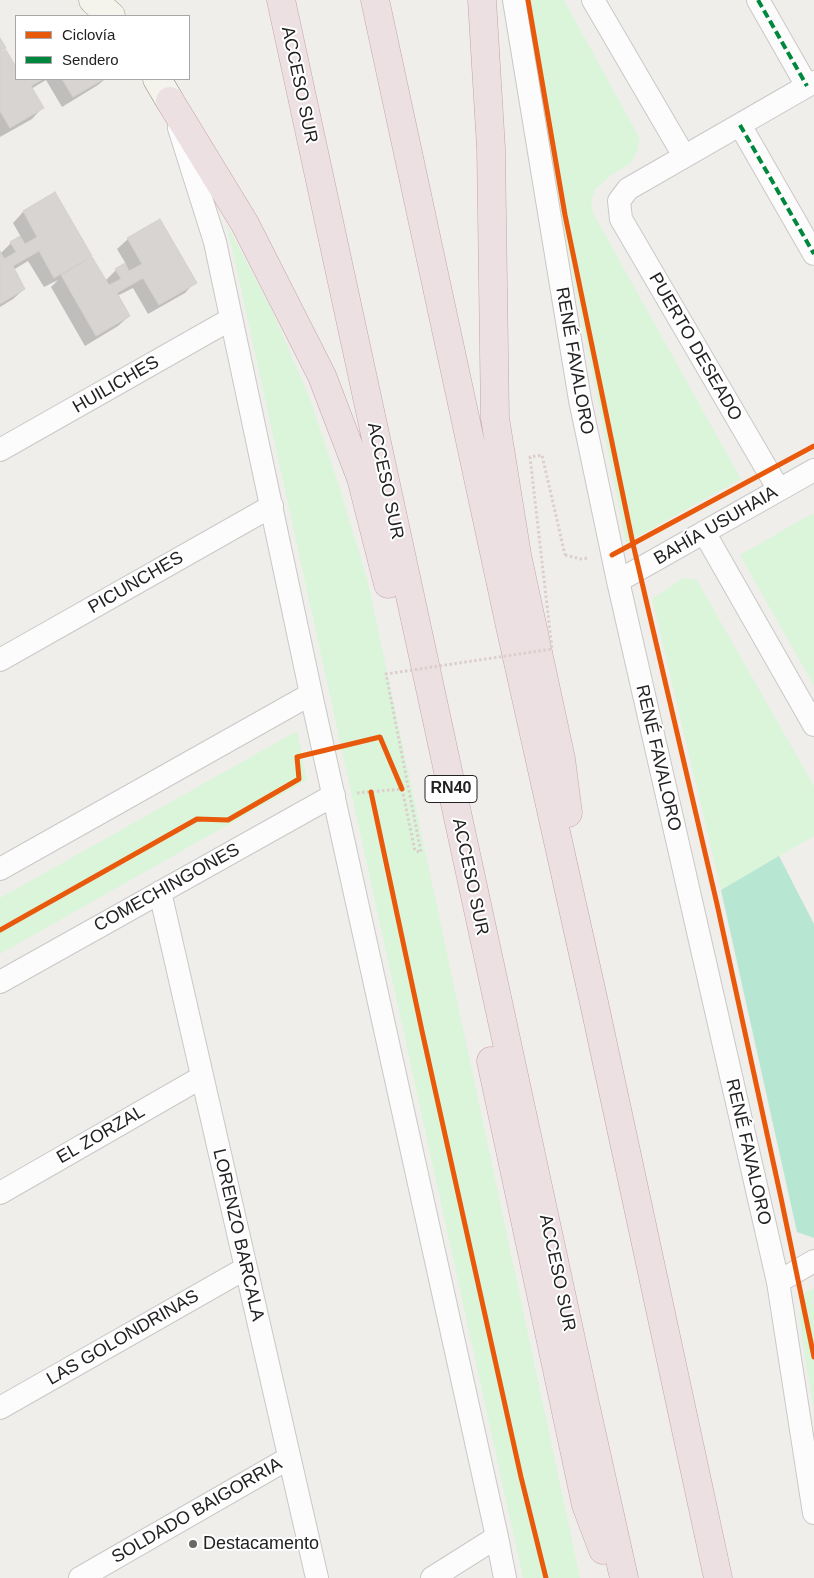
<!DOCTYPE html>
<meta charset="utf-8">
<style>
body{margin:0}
#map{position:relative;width:814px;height:1578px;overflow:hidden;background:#f0eeeb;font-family:Arial,sans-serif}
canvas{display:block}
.legend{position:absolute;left:15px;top:15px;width:175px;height:65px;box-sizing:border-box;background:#fff;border:1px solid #a7a7a7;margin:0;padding:6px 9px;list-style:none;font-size:15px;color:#222}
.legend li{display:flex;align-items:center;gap:10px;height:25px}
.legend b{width:25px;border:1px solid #a7a7a7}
</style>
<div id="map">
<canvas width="814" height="1578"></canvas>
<ul class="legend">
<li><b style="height:6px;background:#e8590c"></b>Ciclovía</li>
<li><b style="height:6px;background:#00873e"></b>Sendero</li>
</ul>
</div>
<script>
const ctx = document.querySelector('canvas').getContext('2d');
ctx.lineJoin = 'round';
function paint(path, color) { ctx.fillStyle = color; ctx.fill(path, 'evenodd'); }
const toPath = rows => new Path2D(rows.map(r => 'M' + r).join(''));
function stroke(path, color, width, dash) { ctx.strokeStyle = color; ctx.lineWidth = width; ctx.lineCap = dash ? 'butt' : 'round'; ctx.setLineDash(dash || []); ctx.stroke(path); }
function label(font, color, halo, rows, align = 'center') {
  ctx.font = font + ' Arial,sans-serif'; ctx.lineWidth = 4; ctx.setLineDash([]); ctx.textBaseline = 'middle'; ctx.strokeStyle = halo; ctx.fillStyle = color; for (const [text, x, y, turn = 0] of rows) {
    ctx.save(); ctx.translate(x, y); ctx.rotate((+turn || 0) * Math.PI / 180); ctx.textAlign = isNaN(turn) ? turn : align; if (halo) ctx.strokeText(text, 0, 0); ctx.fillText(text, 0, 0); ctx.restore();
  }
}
const park = toPath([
 [526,0,564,0,639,137,638,149,631,163,610,176,595,190,591,200,593,213,741,479,626,543,563,224],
 [227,225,271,308,310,399,340,489,368,582,580,1578,523,1578],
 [813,513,814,516,814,686,740,555],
 [683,578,697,580,814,786,814,836,721,890,652,599],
 [297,731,307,780,0,954,0,898],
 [814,1288,814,1410,802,1339,800,1316,801,1295]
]);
const pitch = toPath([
 [779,856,814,924,814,1238,797,1232,721,890]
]);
const shadow = toPath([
 [6,51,16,69,16,79,105,79,98,85,62,107,46,80,31,89,42,108,32,119,0,137,0,55],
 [55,194,90,256,83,263,105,281,116,270,126,264,117,249,128,239,195,282,185,293,148,314,133,288,117,296,129,316,118,326,85,346,51,287,58,280,44,287,28,261,13,270,24,289,13,299,0,307,0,254,11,243,21,237,13,223,23,212]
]);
const building = toPath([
 [0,38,6,48,0,52,0,38],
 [6,50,16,67,16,79,43,79,31,86,44,108,10,128,0,111,0,53,6,50],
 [62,79,104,79,73,97,62,79],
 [55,192,92,256,54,278,39,251,13,266,25,289,0,304,0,251,4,259,16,252,10,242,20,236,25,244,37,237,23,211,55,192],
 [160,219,197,283,159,305,143,278,117,293,130,316,96,336,61,275,92,257,109,285,121,279,115,269,125,263,129,271,142,264,127,238,160,219]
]);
const path = toPath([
 [565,555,581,559,589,558],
 [357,793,402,789]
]);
const street = toPath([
 [514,0,580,400,618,581,778,1282,814,1513],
 [593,0,684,156],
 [758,0,807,86],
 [740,125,814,254],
 [179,128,215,242,311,694,497,1537,505,1578],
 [0,450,231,319],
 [779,490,621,219,619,201,628,189,814,82],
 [704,532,814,725],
 [618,581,814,470],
 [0,660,272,506],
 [0,869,311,694],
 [160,892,317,1578],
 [0,982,334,795],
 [0,1193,202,1077],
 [778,1282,814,1261],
 [0,1408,246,1268],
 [80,1578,289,1458],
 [432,1578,497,1537]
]);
const secondary = toPath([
 [93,0,111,16],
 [157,79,170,101]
]);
const highway = toPath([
 [281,0,584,1399,624,1578],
 [375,0,510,626,593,998,718,1578],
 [482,0,491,148,495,418,517,555,561,759,568,813],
 [170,101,245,224,322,376,361,478,388,584],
 [491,1061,586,1505,603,1550]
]);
const pathBridge = toPath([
 [402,789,415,851,421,852,386,674,552,649,530,457,542,455,565,555]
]);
const quiet = toPath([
 [758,0,807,86],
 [740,125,814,254]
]);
const cycleway = toPath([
 [528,0,565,215,633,544,717,904,781,1198,814,1357],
 [612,555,814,446],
 [371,792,422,1031,521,1477,546,1578],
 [0,930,197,819,228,820,299,779,297,757,380,737,402,789]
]);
const markers = [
 [193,1544,5,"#6a6968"]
];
const shields = [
 [451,789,52]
];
const shieldNames = [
 ["RN40",451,789]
];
const streetNames = [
 ["ACCESO SUR",299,85,78],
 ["PUERTO DESEADO",695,347,60],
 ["RENÉ FAVALORO",574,361,80],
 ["HUILICHES",116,385,-30],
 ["ACCESO SUR",385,481,78],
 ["BAHÍA USUHAIA",716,526,-30],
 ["PICUNCHES",136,583,-30],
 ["RENÉ FAVALORO",658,758,77],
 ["ACCESO SUR",470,877,78],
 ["COMECHINGONES",167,888,-29],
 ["EL ZORZAL",101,1135,-30],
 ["RENÉ FAVALORO",748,1152,77],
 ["LORENZO BARCALA",238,1235,77],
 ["ACCESO SUR",557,1273,78],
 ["LAS GOLONDRINAS",123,1338,-30],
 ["SOLDADO BAIGORRIA",197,1511,-30]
];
const poiNames = [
 ["Destacamento",203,1544]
];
paint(park, '#daf5da');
paint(pitch, '#b7e6d2');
paint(shadow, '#0003');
paint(building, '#d7d4d2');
stroke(building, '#d3d0cc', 1);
stroke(street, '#c9c8c7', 24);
stroke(secondary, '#999a82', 29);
stroke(highway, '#c5a2ac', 29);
stroke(path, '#dccecd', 3, [2.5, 2.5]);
stroke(street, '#fdfcfc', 22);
stroke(secondary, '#f4f4ed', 28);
stroke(highway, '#ece0e2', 28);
stroke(pathBridge, '#dccecd', 3, [2.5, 2.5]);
stroke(quiet, '#00873e', 4, [8, 4]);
stroke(cycleway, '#e8590c', 5);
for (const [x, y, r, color] of markers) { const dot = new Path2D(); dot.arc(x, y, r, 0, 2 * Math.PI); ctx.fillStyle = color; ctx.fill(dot); stroke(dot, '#fff', 2); }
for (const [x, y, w] of shields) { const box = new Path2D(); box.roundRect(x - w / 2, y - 13.5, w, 27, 4); ctx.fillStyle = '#fff'; ctx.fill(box); stroke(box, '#222', 1); }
label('bold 16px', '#222', null, shieldNames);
label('18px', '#222', '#fff', streetNames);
label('18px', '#222', '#fff', poiNames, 'left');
</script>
